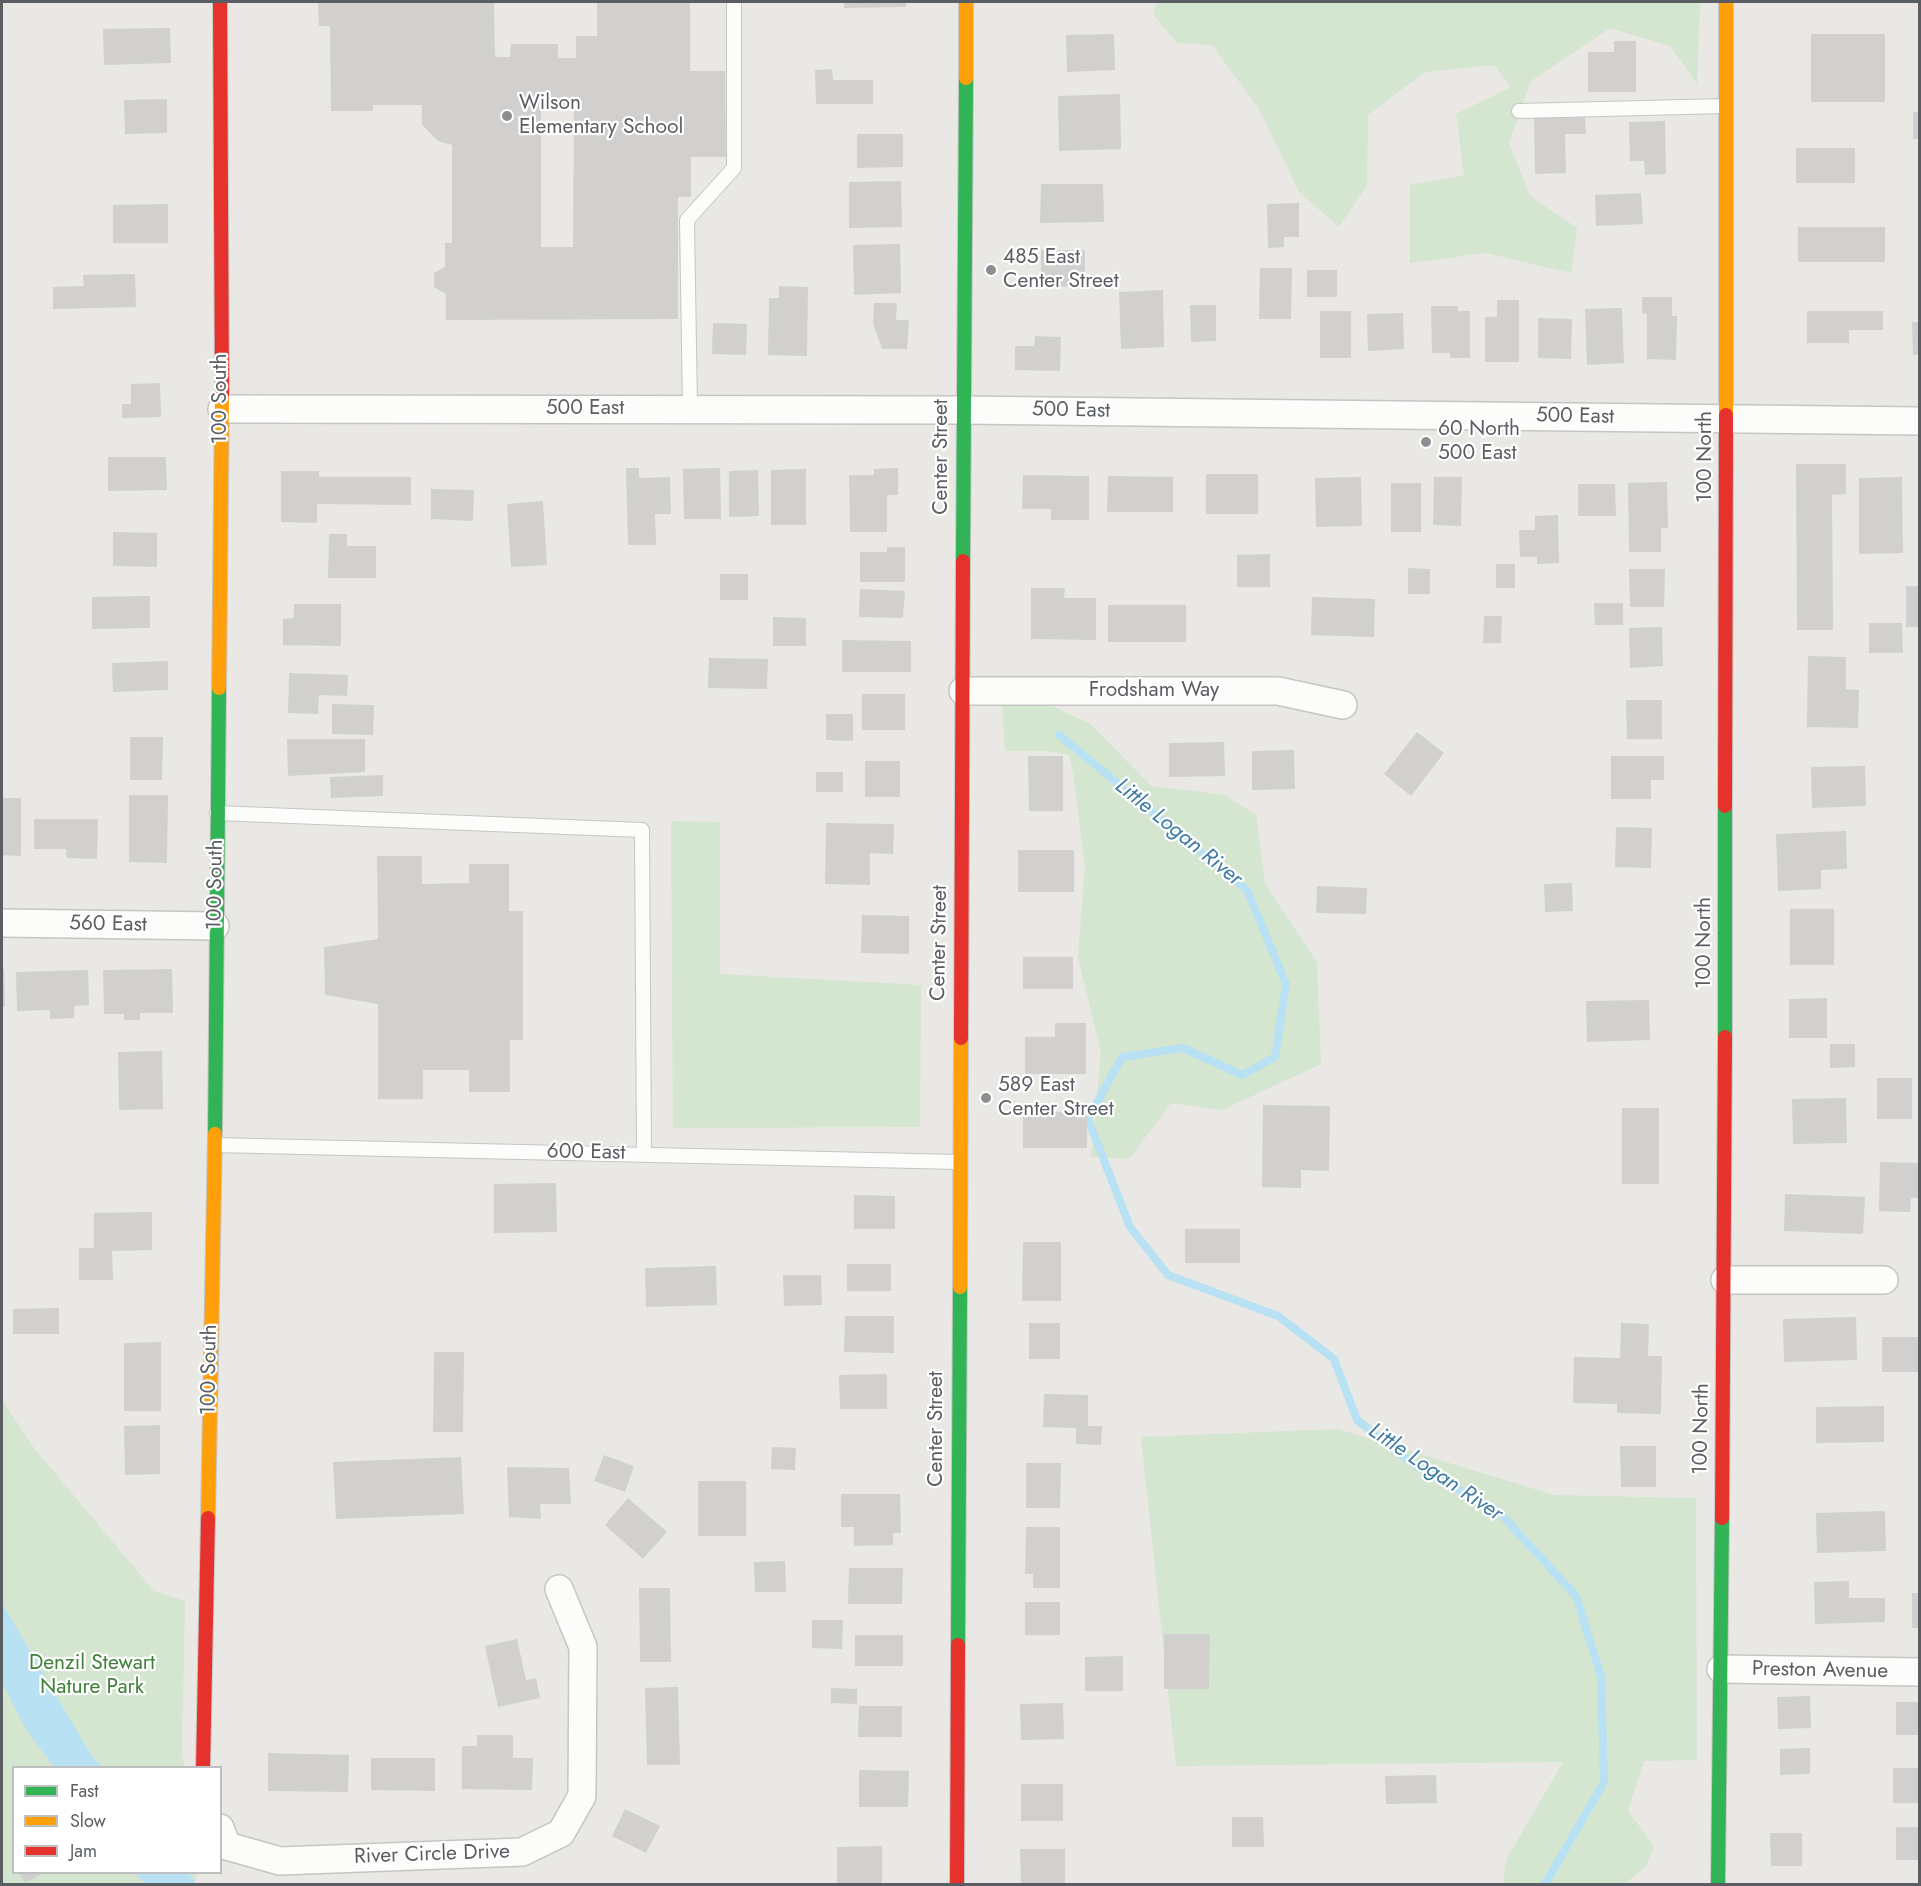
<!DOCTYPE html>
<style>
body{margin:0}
#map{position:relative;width:1921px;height:1886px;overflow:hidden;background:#e9e8e4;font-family:Jost,sans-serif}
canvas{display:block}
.frame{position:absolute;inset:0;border:3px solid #5a5e62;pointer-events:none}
.legend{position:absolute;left:12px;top:1766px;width:210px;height:108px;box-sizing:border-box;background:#fff;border:2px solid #bdbfc0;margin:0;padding:8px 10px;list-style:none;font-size:18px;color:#5a5e62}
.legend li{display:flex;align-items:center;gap:12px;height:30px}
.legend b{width:30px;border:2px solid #bdbfc0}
</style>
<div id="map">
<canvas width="1921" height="1886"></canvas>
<div class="frame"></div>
<ul class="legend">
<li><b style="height:8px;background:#30b455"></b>Fast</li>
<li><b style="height:8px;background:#ff9f0a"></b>Slow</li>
<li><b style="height:8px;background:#e5322d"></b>Jam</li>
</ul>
</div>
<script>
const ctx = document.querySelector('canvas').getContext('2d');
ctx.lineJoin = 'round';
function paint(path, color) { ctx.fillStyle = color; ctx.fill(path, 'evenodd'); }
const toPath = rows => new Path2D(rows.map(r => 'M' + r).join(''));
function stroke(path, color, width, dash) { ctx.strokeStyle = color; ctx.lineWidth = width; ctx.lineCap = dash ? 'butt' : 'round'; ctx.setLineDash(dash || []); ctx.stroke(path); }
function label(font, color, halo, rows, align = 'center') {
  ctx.font = font + ' Jost,sans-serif'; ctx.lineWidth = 4.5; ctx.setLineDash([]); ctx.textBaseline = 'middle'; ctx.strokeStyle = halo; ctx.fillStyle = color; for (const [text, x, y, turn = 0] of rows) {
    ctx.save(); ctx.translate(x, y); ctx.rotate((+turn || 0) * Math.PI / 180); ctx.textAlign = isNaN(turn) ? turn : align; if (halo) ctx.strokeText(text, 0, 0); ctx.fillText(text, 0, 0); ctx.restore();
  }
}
const green = toPath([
 [1158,2,1696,2,1700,4,1697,84,1670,46,1610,28,1531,81,1509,143,1530,196,1577,228,1571,273,1486,253,1410,263,1410,185,1464,175,1456,114,1511,87,1494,65,1425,72,1368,115,1367,186,1339,227,1299,192,1259,109,1212,45,1177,43,1153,14],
 [1002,701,1044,702,1090,724,1151,786,1225,795,1256,815,1265,884,1317,962,1321,1064,1222,1110,1171,1103,1129,1159,1091,1157,1101,1054,1078,957,1085,866,1073,773,1069,755,1045,751,1005,751],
 [671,821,720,822,720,974,921,985,920,1127,673,1128],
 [2,1400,34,1448,154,1591,185,1601,182,1751,184,1767,14,1768,14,1872,196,1873,195,1884,2,1884],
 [1338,1429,1554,1495,1696,1498,1697,1760,1644,1761,1628,1811,1654,1846,1646,1867,1624,1884,1503,1884,1506,1860,1563,1762,1176,1766,1141,1437]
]);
const water = toPath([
 [2,1603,91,1755,103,1767,54,1767,24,1726,2,1682],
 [135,1873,188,1873,197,1884,146,1884]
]);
const stream = toPath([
 [1059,735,1247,890,1286,984,1275,1057,1242,1075,1183,1048,1122,1057,1088,1119,1130,1227,1168,1275,1278,1316,1334,1359,1357,1420,1416,1466,1498,1511,1576,1596,1601,1676,1604,1782,1545,1884]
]);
const building = toPath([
 [318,2,494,2,495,57,510,57,511,44,558,44,558,58,576,58,576,36,597,36,597,2,690,2,690,71,725,71,726,157,691,157,691,197,678,197,678,319,446,320,446,294,434,287,434,273,445,267,445,243,452,243,452,145,438,141,422,125,422,105,373,105,373,111,331,111,330,26,319,26],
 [541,107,574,107,573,247,541,247],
 [844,2,906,2,906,7,844,8],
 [170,28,171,63,104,65,103,29],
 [1114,34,1115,70,1067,72,1066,35],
 [1811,34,1885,34,1885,102,1811,102],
 [1614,41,1636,41,1636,92,1588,92,1588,52,1614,52],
 [832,69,833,80,873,80,873,104,816,104,815,70],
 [1120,94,1121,149,1059,151,1058,96],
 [167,99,167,133,125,134,124,100],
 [1913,112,1920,112,1920,139,1913,139],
 [1585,116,1586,134,1565,134,1566,173,1535,174,1534,117],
 [1665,121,1666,174,1645,175,1644,161,1630,161,1629,122],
 [857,134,903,134,903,167,857,168],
 [1796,148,1855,148,1855,183,1796,183],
 [901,181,902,227,849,228,849,182],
 [1041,184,1103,184,1104,222,1040,223],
 [1641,193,1643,224,1596,226,1595,195],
 [1299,203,1299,237,1284,237,1284,247,1268,248,1267,204],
 [168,204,168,243,113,243,113,205],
 [1798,227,1885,227,1885,262,1798,262],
 [900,244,901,293,854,295,853,245],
 [1041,250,1085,250,1085,286,1041,287],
 [1260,268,1292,268,1291,319,1259,319],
 [1307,270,1337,270,1337,297,1307,297],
 [135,274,136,307,53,309,53,287,84,286,83,275],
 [779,286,808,287,807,356,768,355,769,298,779,298],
 [1163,290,1164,347,1121,349,1119,292],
 [1642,297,1672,297,1672,316,1677,316,1676,360,1647,359,1647,314,1642,313],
 [1497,300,1519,300,1519,362,1485,362,1485,317,1497,317],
 [874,303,897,303,896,320,909,320,907,349,882,349,873,323],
 [1190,305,1216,305,1216,341,1191,342],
 [1431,306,1458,306,1458,311,1470,311,1470,358,1450,358,1450,353,1432,353],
 [1622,308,1624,363,1587,365,1585,309],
 [1320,311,1351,311,1351,358,1320,358],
 [1807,311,1883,311,1883,330,1849,330,1849,343,1807,343],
 [1403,313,1404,349,1368,351,1367,314],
 [1538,318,1572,319,1571,359,1538,358],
 [1912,322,1920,322,1920,354,1913,355],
 [713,323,747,324,746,355,712,354],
 [1035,336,1061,337,1060,371,1015,370,1015,346,1034,346],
 [160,383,161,417,122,418,122,404,131,404,131,384],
 [108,457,166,457,167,490,108,491],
 [1796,464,1846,464,1846,494,1832,495,1833,630,1797,630],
 [626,468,639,468,639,478,670,477,671,514,655,514,656,545,628,545],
 [720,468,721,519,684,519,683,469],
 [898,468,898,495,887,495,887,532,850,532,849,475,874,475,874,469],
 [806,469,806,525,771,525,771,470],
 [758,470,759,516,729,517,729,471],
 [281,471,319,471,319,477,411,477,411,505,317,504,317,523,281,522],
 [1206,474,1258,474,1258,514,1206,514],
 [1023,475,1089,476,1089,520,1051,520,1051,509,1022,509],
 [1108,476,1173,477,1173,512,1107,512],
 [1361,477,1362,526,1316,527,1315,478],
 [1434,477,1462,477,1461,526,1433,525],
 [1902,477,1903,553,1859,554,1859,478],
 [1667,482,1668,528,1661,528,1661,552,1629,552,1628,483],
 [1391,483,1421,483,1421,532,1391,532],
 [1578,484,1615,484,1616,516,1578,516],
 [431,489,474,490,473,521,431,519],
 [543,501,547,565,511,567,507,504],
 [1558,515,1559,563,1537,564,1537,557,1520,557,1519,530,1535,530,1535,516],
 [113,532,157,533,157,567,113,566],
 [329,534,347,534,347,546,376,546,376,578,328,578],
 [887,547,905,547,905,582,860,582,860,552,887,552],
 [1270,554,1270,587,1237,587,1237,555],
 [1496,564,1515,564,1515,588,1496,588],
 [1408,568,1430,569,1430,594,1408,594],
 [1629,569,1665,569,1664,607,1630,607],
 [720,574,748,574,748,600,720,600],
 [1906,586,1920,586,1920,627,1906,627],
 [1031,588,1065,588,1064,598,1096,598,1096,640,1031,639],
 [860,589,905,591,903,618,859,617],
 [150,596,150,628,92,629,92,597],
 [1312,597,1375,599,1374,637,1311,635],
 [1594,603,1623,603,1623,625,1595,625],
 [294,604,341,604,341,646,283,645,283,619,294,618],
 [1108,605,1186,605,1186,642,1108,642],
 [1484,616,1502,616,1501,643,1483,643],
 [773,617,806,618,806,646,773,646],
 [1869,623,1902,623,1903,653,1869,653],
 [1662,627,1663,666,1630,668,1629,628],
 [842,640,911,641,911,672,842,672],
 [1808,656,1846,657,1846,689,1859,690,1858,728,1807,727],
 [709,658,768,659,767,689,708,688],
 [168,661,168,690,113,692,112,663],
 [289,673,348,675,347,696,319,695,318,714,288,713],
 [862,694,905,694,905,730,862,730],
 [1626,700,1662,700,1662,739,1627,739],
 [332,704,374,705,373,735,332,734],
 [826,714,853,714,853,741,826,740],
 [1417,732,1444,753,1411,796,1384,774],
 [130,737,163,737,162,780,130,780],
 [287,739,365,739,365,772,288,776],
 [1224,742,1225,776,1169,777,1169,743],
 [1294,750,1295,789,1252,790,1252,751],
 [1028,756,1063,756,1063,811,1029,811],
 [1611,756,1664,756,1664,780,1651,780,1651,799,1611,799],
 [865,761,900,761,900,797,865,797],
 [1865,766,1866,806,1812,808,1811,767],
 [816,772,843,772,843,792,816,792],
 [383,775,383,796,331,798,330,777],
 [129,795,168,795,167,863,129,862],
 [2,798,21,798,21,856,2,855],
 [34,819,98,819,97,859,67,858,66,849,34,849],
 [826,823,894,824,893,854,870,853,870,885,825,884],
 [1616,827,1652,828,1651,868,1615,867],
 [1846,831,1847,869,1821,870,1821,889,1778,891,1776,834],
 [1018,850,1074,850,1074,892,1018,892],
 [377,856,422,856,422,884,469,883,469,864,509,864,509,911,523,911,523,1040,510,1040,510,1092,469,1092,469,1070,423,1070,423,1099,378,1099,378,1004,325,995,324,947,378,939],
 [1572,883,1573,911,1545,912,1544,884],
 [1317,886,1367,888,1366,914,1316,913],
 [1790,909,1834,909,1834,965,1790,965],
 [862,915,909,916,909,954,861,953],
 [1023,957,1073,957,1073,989,1023,989],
 [2,969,4,969,5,1007,2,1007],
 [172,969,173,1013,140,1013,140,1020,124,1020,124,1014,104,1014,103,970],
 [88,970,89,1005,74,1006,74,1018,50,1019,50,1010,17,1011,16,972],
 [1827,998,1827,1038,1789,1038,1789,999],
 [1649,1000,1650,1040,1587,1042,1586,1001],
 [1055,1023,1086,1023,1086,1074,1025,1074,1025,1037,1055,1037],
 [1830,1044,1855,1044,1855,1067,1830,1068],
 [162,1051,163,1109,119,1110,118,1052],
 [1877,1078,1912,1078,1912,1119,1877,1119],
 [1846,1098,1847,1143,1793,1144,1792,1099],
 [1263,1105,1330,1106,1329,1171,1301,1170,1301,1188,1262,1187],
 [1622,1108,1659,1108,1659,1184,1622,1184],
 [1023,1112,1087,1112,1087,1148,1023,1148],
 [1880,1162,1920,1163,1920,1198,1911,1198,1910,1212,1879,1211],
 [556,1183,557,1232,494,1233,494,1184],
 [1785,1194,1865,1197,1863,1234,1784,1231],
 [854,1195,895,1196,895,1229,854,1229],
 [152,1212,152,1250,112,1251,113,1280,79,1280,79,1248,94,1248,94,1213],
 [1185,1229,1240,1229,1240,1263,1185,1263],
 [1023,1242,1061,1242,1061,1301,1022,1301],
 [847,1264,891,1264,891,1291,847,1291],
 [716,1266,717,1305,646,1307,645,1268],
 [783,1275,821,1275,822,1305,784,1306],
 [59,1308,59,1334,13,1334,13,1309],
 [845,1316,894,1316,894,1353,844,1352],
 [1856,1317,1857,1360,1784,1362,1783,1319],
 [1029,1323,1060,1323,1060,1359,1029,1359],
 [1621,1323,1649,1324,1648,1356,1662,1356,1661,1414,1617,1413,1617,1404,1573,1403,1574,1357,1620,1358],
 [1882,1337,1920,1337,1920,1372,1882,1372],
 [161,1342,161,1411,124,1411,124,1343],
 [434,1352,464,1352,463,1432,433,1432],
 [887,1374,887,1409,840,1409,839,1375],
 [1044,1394,1088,1395,1088,1426,1102,1426,1101,1445,1076,1444,1076,1428,1043,1427],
 [1884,1406,1884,1442,1816,1443,1816,1407],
 [160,1425,160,1474,125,1475,124,1426],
 [1620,1446,1656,1446,1656,1487,1621,1487],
 [772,1447,796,1448,795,1470,771,1469],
 [604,1455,634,1466,625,1492,594,1481],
 [461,1457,464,1514,336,1519,333,1462],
 [1026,1463,1061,1463,1060,1508,1026,1508],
 [507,1467,569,1468,571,1504,540,1504,541,1519,509,1517],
 [698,1481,746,1481,746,1536,698,1536],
 [841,1494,900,1494,901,1533,893,1533,893,1545,854,1546,854,1527,841,1527],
 [628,1498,667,1532,643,1559,605,1525],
 [1885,1511,1886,1551,1817,1553,1816,1513],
 [1026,1527,1060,1527,1060,1588,1033,1588,1033,1574,1025,1574],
 [785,1561,786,1592,755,1592,754,1562],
 [849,1568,903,1568,902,1604,848,1604],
 [1849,1581,1849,1598,1885,1598,1885,1622,1815,1624,1814,1582],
 [639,1588,670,1588,671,1662,640,1662],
 [1912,1593,1920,1593,1920,1628,1912,1628],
 [1025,1602,1060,1602,1060,1635,1025,1635],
 [812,1620,843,1620,842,1649,812,1648],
 [1164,1634,1210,1634,1209,1689,1164,1689],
 [855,1635,903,1635,903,1666,855,1666],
 [517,1639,526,1680,536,1678,540,1698,498,1707,485,1646],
 [1123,1656,1123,1691,1085,1691,1085,1657],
 [678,1687,680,1765,647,1765,645,1688],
 [831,1688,857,1689,857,1704,831,1703],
 [1810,1696,1811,1728,1778,1729,1777,1697],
 [1896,1702,1920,1702,1920,1735,1896,1735],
 [1063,1703,1064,1739,1021,1740,1020,1704],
 [859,1706,902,1706,902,1737,858,1737],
 [477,1735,513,1735,513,1758,533,1758,532,1790,462,1789,462,1746,477,1746],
 [1810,1748,1810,1774,1780,1775,1780,1749],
 [268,1753,349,1755,348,1792,268,1791],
 [371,1758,435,1758,435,1791,371,1790],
 [1893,1768,1920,1768,1920,1803,1893,1803],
 [859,1770,909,1771,908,1807,859,1807],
 [1436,1775,1437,1803,1386,1804,1385,1776],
 [1021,1784,1063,1784,1063,1821,1021,1821],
 [625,1809,660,1826,646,1853,612,1836],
 [1232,1817,1263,1817,1264,1847,1232,1847],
 [1896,1827,1920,1827,1920,1860,1896,1860],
 [1770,1833,1802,1833,1802,1866,1771,1866],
 [882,1846,882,1883,837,1884,837,1847],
 [1020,1849,1065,1849,1065,1883,1021,1883],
 [19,1872,44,1872,25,1883]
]);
const lane = toPath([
 [1519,111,1726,106],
 [690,409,687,220,734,168,734,2],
 [217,813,642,830,644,1155],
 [215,1145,958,1162]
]);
const street = toPath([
 [222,409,962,410,1920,421],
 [963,691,1278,691,1343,705],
 [2,923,215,926],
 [1725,1280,1884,1280],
 [1721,1669,1920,1672],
 [220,1828,227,1846,280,1861,522,1852,561,1833,582,1796,583,1647,559,1589]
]);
const fast = toPath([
 [963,561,966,78],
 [1725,1037,1725,806],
 [215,1134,219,688],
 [958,1645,960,1287],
 [1718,1884,1722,1518]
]);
const slow = toPath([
 [966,78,966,2],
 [1726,415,1726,2],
 [219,688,222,395],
 [960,1287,961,1038],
 [208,1518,215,1134]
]);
const jam = toPath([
 [220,2,222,395],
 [1725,806,1726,415],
 [961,1038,963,561],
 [1722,1518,1725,1037],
 [203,1768,208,1518],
 [957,1884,958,1645]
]);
const markers = [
 [507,116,6,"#8c8e90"],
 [991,270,6,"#8c8e90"],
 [1426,442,6,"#8c8e90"],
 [986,1098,6,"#8c8e90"]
];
const poiNames = [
 ["Wilson",519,104],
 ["Elementary School",519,128],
 ["485 East",1003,258],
 ["Center Street",1003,282],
 ["60 North",1438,430],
 ["500 East",1438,454],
 ["589 East",998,1086],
 ["Center Street",998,1110]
];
const streetNames = [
 ["100 South",221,399,-90],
 ["500 East",585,409],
 ["500 East",1071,411,1],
 ["500 East",1575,417,1],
 ["Center Street",942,457,-90],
 ["100 North",1706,457,-90],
 ["Frodsham Way",1154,691],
 ["100 South",216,885,-89],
 ["560 East",108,925,1],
 ["Center Street",940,943,-89],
 ["100 North",1705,943,-90],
 ["600 East",586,1153,1],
 ["100 South",210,1370,-89],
 ["Center Street",937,1429,-90],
 ["100 North",1702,1429,-89],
 ["Preston Avenue",1820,1671,1],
 ["River Circle Drive",432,1855,-2]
];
const parkNames = [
 ["Denzil Stewart",92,1664],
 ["Nature Park",92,1688]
];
const waterNames = [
 ["Little Logan River",1178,833,39],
 ["Little Logan River",1435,1473,34]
];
paint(green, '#d4e5d0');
paint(water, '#b8e1f4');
stroke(stream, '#b8e1f4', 8);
paint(building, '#d1d0ce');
stroke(lane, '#c5c5c4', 16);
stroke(street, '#c5c5c4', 30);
stroke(fast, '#c6c6c6', 16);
stroke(slow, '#c6c6c6', 16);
stroke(jam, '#c6c6c6', 16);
stroke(lane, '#fcfcfb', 14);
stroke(street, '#fcfcfb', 27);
stroke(fast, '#30b455', 14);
stroke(slow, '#ff9f0a', 14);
stroke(jam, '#e5322d', 14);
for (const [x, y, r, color] of markers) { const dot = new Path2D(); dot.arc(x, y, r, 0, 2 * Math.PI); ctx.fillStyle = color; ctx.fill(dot); stroke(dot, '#fff', 2); }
label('21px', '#5a5e62', '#fff', poiNames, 'left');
label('21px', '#5a5e62', '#fff', streetNames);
label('21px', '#3d8238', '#fff', parkNames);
label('italic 22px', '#3f7ba2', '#fff', waterNames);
</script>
